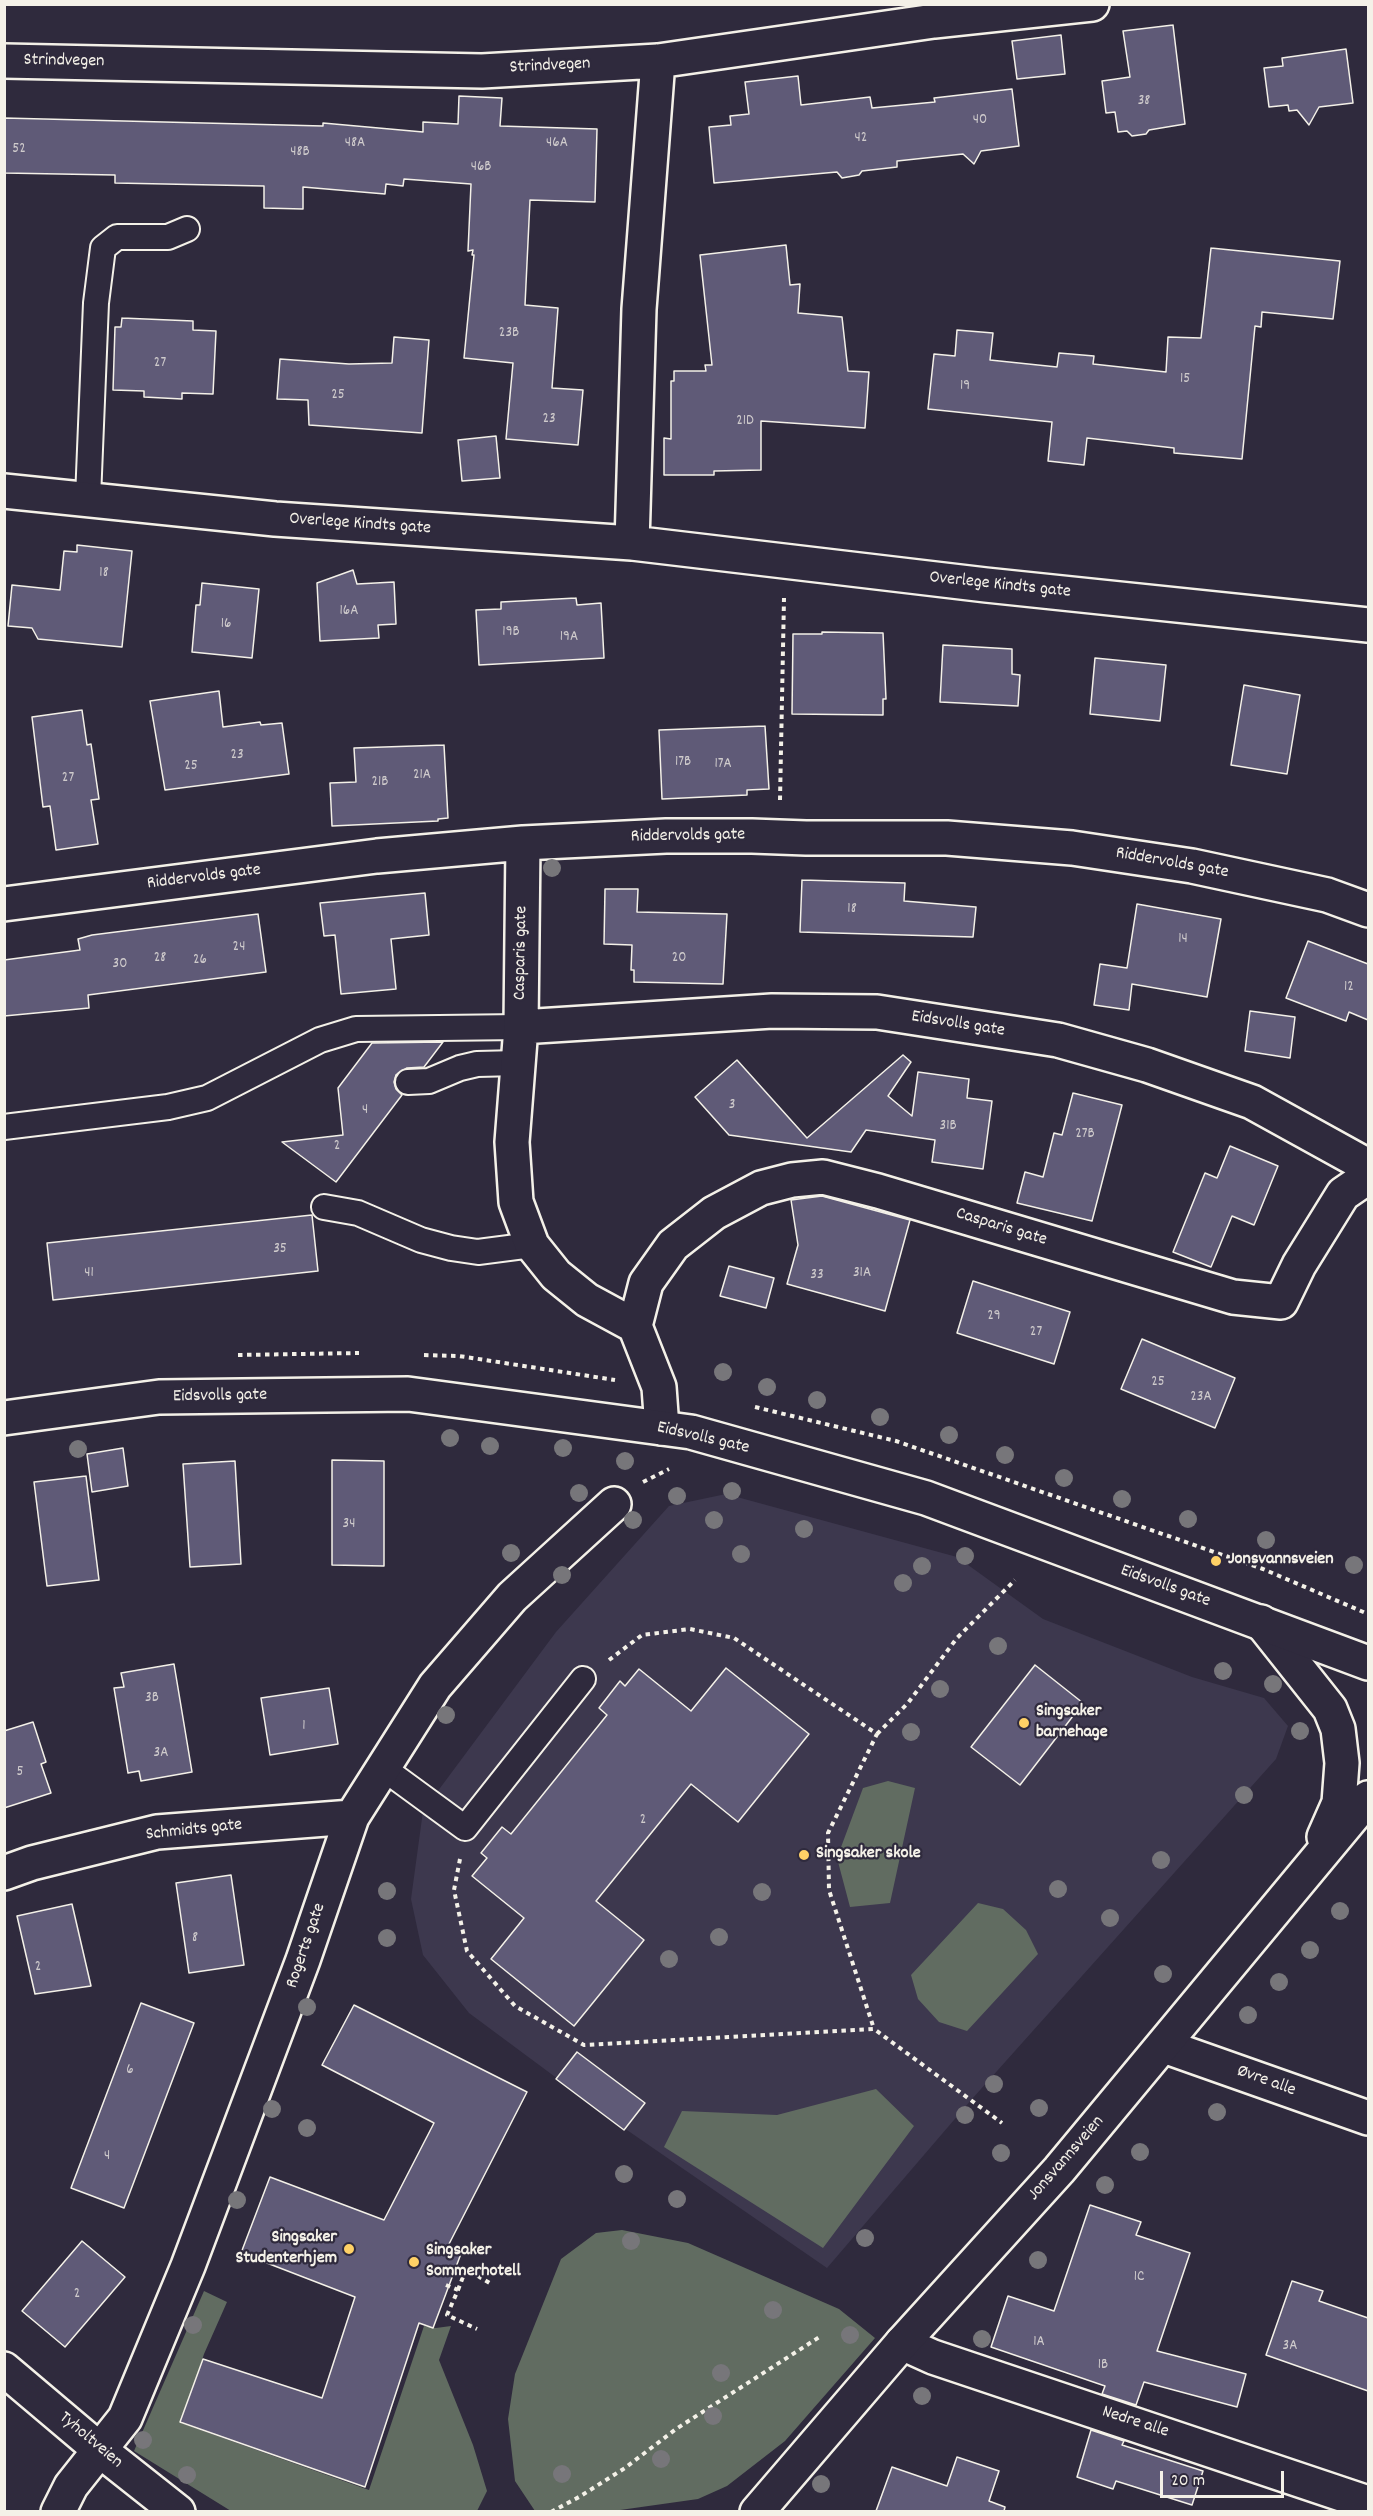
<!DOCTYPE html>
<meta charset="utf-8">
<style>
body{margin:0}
#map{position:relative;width:1373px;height:2516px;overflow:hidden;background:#2f2a3d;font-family:Dekko,sans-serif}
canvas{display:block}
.frame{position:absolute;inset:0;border:6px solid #f4f1e8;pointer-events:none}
.scale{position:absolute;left:1160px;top:2471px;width:124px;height:27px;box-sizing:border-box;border:3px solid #f4f1e8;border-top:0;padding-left:8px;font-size:18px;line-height:21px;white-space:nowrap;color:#f4f1e8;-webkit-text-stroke:4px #2f2a3d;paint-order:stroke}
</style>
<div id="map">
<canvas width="1373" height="2516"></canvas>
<div class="frame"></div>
<div class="scale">20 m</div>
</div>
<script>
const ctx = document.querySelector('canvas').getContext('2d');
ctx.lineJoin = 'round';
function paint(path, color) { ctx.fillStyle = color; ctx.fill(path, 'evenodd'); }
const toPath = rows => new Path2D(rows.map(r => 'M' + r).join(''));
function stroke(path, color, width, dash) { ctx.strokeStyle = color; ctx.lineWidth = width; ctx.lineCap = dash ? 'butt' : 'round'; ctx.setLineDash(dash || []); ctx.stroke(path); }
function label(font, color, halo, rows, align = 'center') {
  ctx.font = font + ' Dekko,sans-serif'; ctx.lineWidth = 4.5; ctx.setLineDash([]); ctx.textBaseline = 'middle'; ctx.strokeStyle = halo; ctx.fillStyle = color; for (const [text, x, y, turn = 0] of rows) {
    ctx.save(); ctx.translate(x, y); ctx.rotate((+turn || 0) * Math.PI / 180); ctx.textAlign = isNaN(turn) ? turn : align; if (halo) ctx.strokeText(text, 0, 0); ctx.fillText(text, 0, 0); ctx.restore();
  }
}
const built = toPath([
 [726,1494,957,1557,1043,1619,1192,1677,1264,1698,1288,1726,1276,1759,972,2099,827,2268,624,2128,469,2013,423,1955,411,1899,423,1811,556,1632,669,1506]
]);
const green = toPath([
 [888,1781,915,1788,890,1903,850,1907,837,1858,863,1788],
 [978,1903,1003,1909,1026,1930,1038,1954,967,2031,939,2022,918,1999,911,1975],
 [876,2089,914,2126,823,2248,664,2147,682,2111,777,2115],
 [622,2230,688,2243,839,2309,875,2338,785,2441,727,2486,698,2499,613,2511,535,2511,515,2481,508,2419,515,2374,561,2259,596,2233],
 [204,2291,227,2302,204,2354,181,2423,369,2490,424,2326,436,2328,451,2326,439,2360,473,2445,487,2491,477,2511,231,2511,134,2451]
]);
const building = toPath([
 [1173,25,1185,124,1149,130,1146,134,1132,136,1127,131,1118,132,1115,112,1106,113,1102,81,1130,77,1123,31,1173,25],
 [1061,35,1065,74,1017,79,1012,41,1061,35],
 [1346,49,1353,103,1319,107,1309,125,1297,110,1289,111,1288,105,1269,107,1264,68,1283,66,1282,58,1346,49],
 [798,76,801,105,870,97,872,108,935,102,934,98,1012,89,1019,146,981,151,974,164,963,154,897,161,897,167,862,171,859,175,842,178,837,172,714,183,709,127,731,125,730,116,749,114,745,82,798,76],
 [459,96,502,98,500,126,597,129,595,202,530,200,525,305,558,308,552,388,583,390,578,445,506,439,513,363,464,358,474,255,472,255,473,250,468,251,471,184,404,179,403,186,386,184,385,194,303,187,303,209,264,208,264,186,115,183,115,175,4,173,4,118,323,126,323,123,423,132,423,122,458,124,459,96],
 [786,245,790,285,800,284,798,313,842,317,848,371,869,372,865,428,761,421,761,470,714,471,714,475,664,475,664,438,671,439,671,381,674,381,674,371,706,371,705,365,712,365,700,255,786,245],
 [1211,248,1340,261,1333,319,1262,312,1261,327,1255,326,1242,459,1174,453,1174,448,1087,438,1084,465,1048,461,1052,422,928,409,934,354,955,356,957,330,993,333,990,360,1057,367,1059,353,1094,356,1093,364,1166,372,1168,337,1201,338,1211,248],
 [122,318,193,321,193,330,216,331,213,394,182,393,182,399,144,397,144,391,113,390,115,327,121,327,122,318],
 [394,337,429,340,422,433,309,425,308,400,277,399,280,359,349,364,392,363,394,337],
 [496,436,500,478,462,481,458,440,496,436],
 [77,545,132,551,122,647,38,639,32,628,8,626,12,585,60,590,64,551,77,552,77,545],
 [353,570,357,584,394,582,396,624,378,625,379,638,320,641,317,583,353,570],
 [202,583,259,589,252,658,192,652,196,605,200,605,202,583],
 [576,598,577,605,601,603,604,658,479,665,476,610,501,609,501,602,576,598],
 [822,632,883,633,886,699,883,699,883,715,792,714,793,634,822,634,822,632],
 [943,645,1012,649,1012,674,1020,675,1018,706,940,702,943,645],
 [1095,658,1166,665,1160,721,1090,714,1095,658],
 [1244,685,1300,695,1287,774,1231,765,1244,685],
 [219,691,223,727,260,722,261,725,282,723,289,774,165,790,150,701,219,691],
 [82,710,87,745,91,744,99,799,91,800,98,844,56,850,50,806,43,807,32,717,82,710],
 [765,726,769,789,747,790,747,795,662,799,659,730,765,726],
 [444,745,448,818,438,819,438,821,332,826,330,783,356,782,354,748,444,745],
 [802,880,905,883,904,901,976,907,973,937,800,932,802,880],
 [605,889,638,889,637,912,727,914,723,984,634,982,634,970,631,970,632,945,604,944,605,889],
 [425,893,429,935,391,939,396,989,341,994,335,935,324,936,320,903,425,893],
 [1137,904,1221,919,1207,997,1132,984,1129,1010,1094,1005,1100,964,1127,968,1137,904],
 [258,914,266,972,88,995,89,1008,4,1016,4,960,80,950,78,939,92,935,258,914],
 [1308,941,1368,964,1368,1020,1349,1012,1346,1021,1286,998,1308,941],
 [1250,1011,1295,1017,1290,1058,1245,1051,1250,1011],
 [443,1042,424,1067,407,1068,396,1075,394,1082,396,1089,402,1095,336,1182,282,1142,343,1135,338,1088,372,1043,443,1042],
 [903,1055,911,1062,888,1096,912,1116,918,1072,969,1079,967,1098,992,1101,983,1169,932,1162,935,1140,866,1130,851,1152,729,1135,695,1097,737,1060,807,1138,903,1055],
 [1073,1093,1122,1105,1092,1221,1017,1203,1025,1172,1043,1177,1054,1133,1062,1135,1073,1093],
 [1230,1146,1278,1166,1254,1225,1232,1216,1211,1267,1173,1252,1205,1173,1217,1178,1230,1146],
 [822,1196,910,1220,885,1311,787,1284,798,1245,791,1200,822,1196],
 [312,1215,318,1271,53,1300,47,1243,312,1215],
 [729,1266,774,1278,766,1308,720,1296,729,1266],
 [973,1281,1070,1312,1054,1364,957,1333,973,1281],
 [1142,1339,1235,1378,1215,1428,1121,1389,1142,1339],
 [123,1448,128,1486,92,1492,87,1454,123,1448],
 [332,1460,384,1461,384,1566,332,1565,332,1460],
 [235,1461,241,1564,190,1567,183,1464,235,1461],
 [86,1476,99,1580,47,1586,34,1482,86,1476],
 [174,1664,192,1772,141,1781,139,1771,128,1773,114,1688,124,1687,121,1673,174,1664],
 [1035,1665,1083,1703,1020,1785,971,1747,1035,1665],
 [726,1668,809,1734,738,1822,691,1784,596,1901,644,1940,574,2026,491,1959,524,1918,472,1876,487,1858,481,1853,502,1827,511,1834,607,1715,599,1708,620,1681,625,1686,639,1669,691,1711,726,1668],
 [329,1688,338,1744,270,1755,261,1698,329,1688],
 [33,1722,46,1762,41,1764,51,1793,4,1808,4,1731,33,1722],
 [231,1875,244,1965,189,1973,176,1883,231,1875],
 [72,1904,91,1986,35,1994,17,1916,72,1904],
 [141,2003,194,2023,124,2208,71,2188,141,2003],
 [354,2005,527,2092,448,2246,462,2251,433,2328,419,2323,365,2487,180,2422,203,2359,322,2398,355,2297,241,2253,270,2177,384,2220,434,2123,322,2065,354,2005],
 [577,2052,645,2103,624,2130,556,2079,577,2052],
 [1090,2205,1141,2222,1136,2235,1190,2253,1157,2351,1246,2374,1237,2407,1144,2382,1136,2405,1102,2394,1105,2386,991,2347,1008,2296,1054,2311,1090,2205],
 [82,2241,125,2277,65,2347,22,2311,82,2241],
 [1292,2281,1323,2291,1319,2301,1368,2318,1368,2391,1266,2355,1292,2281],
 [1091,2430,1124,2441,1122,2445,1203,2471,1192,2505,1116,2481,1113,2489,1077,2477,1091,2430],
 [957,2457,999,2471,989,2501,1005,2507,1004,2511,876,2511,892,2467,947,2486,957,2457]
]);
const path = toPath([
 [780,800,784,598],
 [238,1355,359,1353],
 [424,1355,459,1356,615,1380],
 [755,1407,896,1441,1263,1569,1368,1614],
 [643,1482,669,1469],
 [609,1660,642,1635,690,1629,734,1638,877,1734,828,1833,829,1890,874,2029],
 [877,1734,908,1703,957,1638,1015,1580],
 [460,1859,454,1890,467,1951,515,2006,584,2045,874,2029,1002,2123],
 [446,2285,458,2290,447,2315,477,2329],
 [458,2290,466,2269,493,2285],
 [551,2512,579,2497,625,2468,676,2429,821,2336]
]);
const service = toPath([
 [88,498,96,303,103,248,117,237,168,237,187,229],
 [408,1082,429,1081,460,1068,477,1064,518,1063],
 [4,1127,168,1107,207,1098,320,1040,356,1029,521,1027],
 [324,1207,358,1213,421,1240,451,1248,478,1252,532,1245],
 [383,1768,465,1828,583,1679]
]);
const minor = toPath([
 [4,61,482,71,658,61,934,21,1092,4],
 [4,491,275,519,632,543,986,585,1368,625],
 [632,543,639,309,658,61],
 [523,843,521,1027,512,1142,516,1202,532,1245,556,1275,587,1300,635,1326,659,1387,662,1428],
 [4,904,377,856,523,843,666,836,752,836,806,838,947,838,1072,848,1192,866,1327,895,1368,910],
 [521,1027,772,1011,877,1012,1058,1040,1147,1065,1252,1102,1368,1166],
 [635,1326,646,1283,673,1245,714,1213,761,1188,792,1180,823,1177,878,1191,1233,1297,1281,1302,1299,1265,1343,1194,1368,1177],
 [4,1873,32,1863,157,1832,352,1817],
 [1164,2046,1368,2118],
 [902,2343,933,2357,1368,2503],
 [4,2369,101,2451,178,2512],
 [58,2512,71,2486,125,2418,188,2266,303,1960,352,1817,435,1686,512,1597,614,1504]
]);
const tertiary = toPath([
 [1261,1622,1330,1709,1338,1729,1342,1763,1339,1803,1324,1837],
 [757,2512,902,2343,1059,2170,1368,1798]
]);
const secondary = toPath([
 [4,1418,159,1397,408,1394,691,1432,926,1498,1368,1663]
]);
const trees = [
 [552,868],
 [723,1372],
 [767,1387],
 [817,1400],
 [880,1417],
 [949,1435],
 [450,1438],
 [490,1446],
 [563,1448],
 [78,1449],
 [1005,1455],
 [625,1461],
 [1064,1478],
 [732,1491],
 [579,1493],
 [677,1496],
 [1122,1499],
 [1188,1519],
 [633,1520],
 [714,1520],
 [804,1529],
 [1266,1540],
 [511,1553],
 [741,1554],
 [965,1556],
 [1354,1565],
 [922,1566],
 [562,1575],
 [903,1583],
 [998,1646],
 [1223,1671],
 [1273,1684],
 [940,1689],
 [446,1715],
 [1300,1731],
 [911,1732],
 [1244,1795],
 [1161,1860],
 [1058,1889],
 [387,1891],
 [762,1892],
 [1340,1911],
 [1110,1918],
 [719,1937],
 [387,1938],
 [1310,1950],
 [669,1959],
 [1163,1974],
 [1279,1982],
 [307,2007],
 [1248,2015],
 [994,2084],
 [1039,2108],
 [272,2109],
 [1217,2112],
 [965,2115],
 [307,2128],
 [1140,2152],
 [1001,2153],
 [624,2174],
 [1105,2185],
 [677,2199],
 [237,2200],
 [865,2238],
 [631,2241],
 [1038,2260],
 [773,2310],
 [193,2325],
 [850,2335],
 [982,2339],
 [721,2373],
 [922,2396],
 [713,2416],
 [143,2440],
 [661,2459],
 [562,2474],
 [187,2475],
 [821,2484]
];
const markers = [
 [1216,1561,6,"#ffd166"],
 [1024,1723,6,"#ffd166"],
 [804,1855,6,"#ffd166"],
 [349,2249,6,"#ffd166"],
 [414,2262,6,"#ffd166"]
];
const numberNames = [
 ["38",1144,102],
 ["40",980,121],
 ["42",861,139],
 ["48A",355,144],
 ["46A",557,144],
 ["52",19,150],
 ["48B",300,153],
 ["46B",481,168],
 ["23B",509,334],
 ["27",160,364],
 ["15",1185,380],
 ["19",965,387],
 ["25",338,396],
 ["23",549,420],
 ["21D",745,422],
 ["18",104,574],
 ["16A",349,612],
 ["16",226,625],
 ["19B",511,633],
 ["19A",569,638],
 ["23",237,756],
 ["17B",683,763],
 ["17A",723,765],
 ["25",191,767],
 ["21A",422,776],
 ["27",68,779],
 ["21B",380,783],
 ["18",852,910],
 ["14",1183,940],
 ["24",239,948],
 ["28",160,959],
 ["20",679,959],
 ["26",200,961],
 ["30",120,965],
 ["12",1349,988],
 ["3",732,1106],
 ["4",365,1111],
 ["31B",948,1127],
 ["27B",1085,1135],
 ["2",337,1147],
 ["35",280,1250],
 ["41",89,1274],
 ["31A",862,1274],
 ["33",817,1276],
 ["29",994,1317],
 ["27",1036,1333],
 ["25",1158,1383],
 ["23A",1201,1398],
 ["34",349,1525],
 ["3B",152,1699],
 ["1",304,1727],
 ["3A",161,1754],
 ["5",20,1773],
 ["2",643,1821],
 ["8",195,1939],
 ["2",38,1968],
 ["6",130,2071],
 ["4",107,2157],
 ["1C",1139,2278],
 ["2",77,2295],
 ["1A",1039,2343],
 ["3A",1290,2347],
 ["1B",1103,2366]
];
const streetNames = [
 ["Strindvegen",64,62,1],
 ["Strindvegen",550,67,-3],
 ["Overlege Kindts gate",360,525,4],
 ["Overlege Kindts gate",1000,586,6],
 ["Riddervolds gate",688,837,-1],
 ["Riddervolds gate",1172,864,10],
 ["Riddervolds gate",204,878,-7],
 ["Casparis gate",522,953,-89],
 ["Eidsvolls gate",958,1025,9],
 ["Casparis gate",1001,1228,17],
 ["Eidsvolls gate",220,1397,-1],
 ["Eidsvolls gate",703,1439,13],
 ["Eidsvolls gate",1165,1587,20],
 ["Schmidts gate",194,1831,-6],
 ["Rogerts gate",307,1946,-71],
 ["Øvre alle",1266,2082,20],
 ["Jonsvannsveien",1067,2159,-49],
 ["Nedre alle",1135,2423,18],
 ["Tyholtveien",90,2441,40]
];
const poiNames = [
 ["Jonsvannsveien",1228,1561],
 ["Singsaker",1036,1713],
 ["barnehage",1036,1734],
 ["Singsaker skole",816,1855],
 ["Singsaker",337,2239,"right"],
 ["Studenterhjem",337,2260,"right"],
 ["Singsaker",426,2252],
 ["Sommerhotell",426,2273]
];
paint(built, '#3d384e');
paint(green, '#616c61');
paint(building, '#5f5a77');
stroke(building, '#f4f1e8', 1.5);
stroke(service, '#f4f1e8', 28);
stroke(minor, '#f4f1e8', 38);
stroke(tertiary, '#f4f1e8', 38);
stroke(secondary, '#f4f1e8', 38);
stroke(path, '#f4f1e8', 4, [4.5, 4.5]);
stroke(service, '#2f2a3d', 24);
stroke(minor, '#2f2a3d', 33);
stroke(tertiary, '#2f2a3d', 33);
stroke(secondary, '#2f2a3d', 33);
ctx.fillStyle = '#77767a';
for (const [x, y] of trees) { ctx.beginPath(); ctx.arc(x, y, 9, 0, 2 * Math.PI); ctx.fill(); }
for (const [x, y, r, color] of markers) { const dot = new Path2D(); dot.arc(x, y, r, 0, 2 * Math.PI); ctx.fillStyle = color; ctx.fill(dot); stroke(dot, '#2f2a3d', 2); }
label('15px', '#cfcbcc', null, numberNames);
label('18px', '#f4f1e8', '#2f2a3d', streetNames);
label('bold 18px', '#f4f1e8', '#2f2a3d', poiNames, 'left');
</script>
